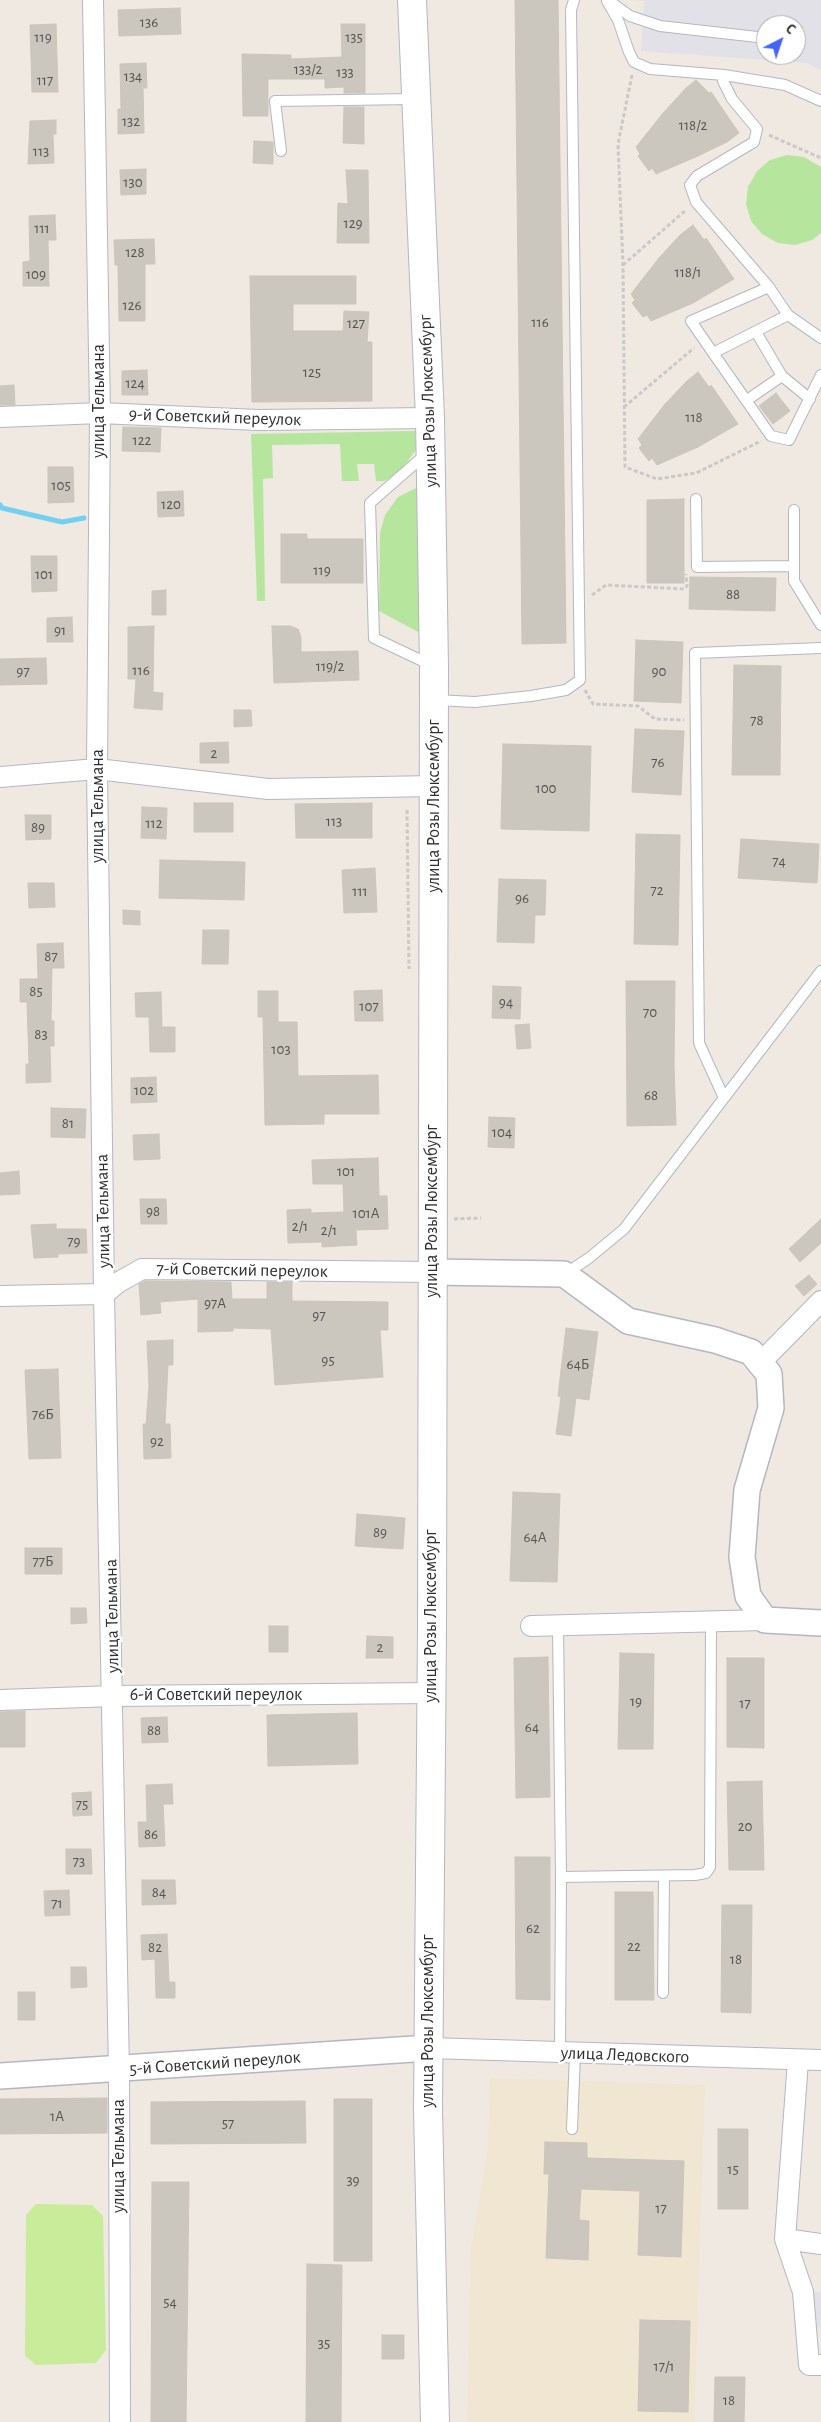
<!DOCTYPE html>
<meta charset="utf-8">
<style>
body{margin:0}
#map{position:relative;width:821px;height:2422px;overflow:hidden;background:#efe9e1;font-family:"Alegreya Sans",sans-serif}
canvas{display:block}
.north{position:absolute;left:756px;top:15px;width:50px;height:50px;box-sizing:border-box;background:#fff;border:1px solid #ababab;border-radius:50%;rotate:41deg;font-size:14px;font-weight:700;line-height:20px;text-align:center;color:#2e2e2e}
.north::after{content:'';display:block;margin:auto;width:18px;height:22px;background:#4264fb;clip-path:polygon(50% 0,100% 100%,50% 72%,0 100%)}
</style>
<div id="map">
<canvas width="821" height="2422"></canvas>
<div class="north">С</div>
</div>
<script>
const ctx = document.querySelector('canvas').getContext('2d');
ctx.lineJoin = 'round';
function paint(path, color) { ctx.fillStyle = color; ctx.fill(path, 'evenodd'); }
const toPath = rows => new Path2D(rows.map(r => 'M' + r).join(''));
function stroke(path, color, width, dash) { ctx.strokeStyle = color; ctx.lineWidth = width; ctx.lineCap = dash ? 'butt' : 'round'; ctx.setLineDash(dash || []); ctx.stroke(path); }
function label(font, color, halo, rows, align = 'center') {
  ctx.font = font + ' "Alegreya Sans",sans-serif'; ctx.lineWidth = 5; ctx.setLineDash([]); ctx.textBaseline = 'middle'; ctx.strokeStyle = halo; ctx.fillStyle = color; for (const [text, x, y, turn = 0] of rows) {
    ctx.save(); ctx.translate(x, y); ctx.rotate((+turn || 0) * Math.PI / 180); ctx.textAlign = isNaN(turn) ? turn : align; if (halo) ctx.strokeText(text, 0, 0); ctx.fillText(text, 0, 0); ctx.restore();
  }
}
const industrial = toPath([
 [628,0,821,0,821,70,806,63,641,51,644,1],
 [766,25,796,25,796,55,766,55],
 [813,2292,821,2292,821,2328,811,2326]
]);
const education = toPath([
 [490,2078,705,2085,694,2422,467,2422,471,2247,488,2150]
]);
const green = toPath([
 [787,155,804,157,821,167,821,233,812,240,795,245,778,243,762,234,751,221,746,204,748,187,757,171,770,160],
 [415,431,416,450,398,474,384,481,376,481,374,464,357,464,359,481,342,481,340,444,272,445,273,478,263,479,265,601,257,601,251,434],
 [418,487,420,633,379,611,380,533,385,515,398,497]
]);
const pitch = toPath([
 [36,2204,92,2205,103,2216,106,2350,96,2363,36,2365,25,2356,26,2215]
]);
const stream = toPath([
 [0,505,2,508,62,522,84,518]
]);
const building = toPath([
 [515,0,558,0,566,643,522,644,515,0],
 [180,8,181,34,119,36,118,10,180,8],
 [56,24,58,92,32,92,30,25,56,24],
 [341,24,365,24,365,93,344,93,344,87,325,88,325,79,268,79,268,116,243,116,242,54,291,55,291,59,342,57,341,24],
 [146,63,147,88,143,88,144,133,118,134,118,109,121,109,120,64,146,63],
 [696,80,709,93,711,92,739,133,727,142,698,156,656,174,652,168,649,171,638,156,640,154,636,147,664,112,686,88,696,80],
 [344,107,364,107,364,144,343,143,344,107],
 [56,120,56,134,53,134,54,163,28,164,30,121,56,120],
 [254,141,273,142,273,164,253,163,254,141],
 [146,169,146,194,121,195,120,170,146,169],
 [346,170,368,170,369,243,337,243,338,203,348,204,346,170],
 [55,215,56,240,48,240,49,286,23,286,23,262,30,261,29,216,55,215],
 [693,225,704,240,706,238,734,279,693,303,651,321,647,315,643,317,632,303,635,300,631,294,659,258,680,235,693,225],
 [154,239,155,264,145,264,145,321,119,321,118,265,115,265,114,240,154,239],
 [250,276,356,276,356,304,293,304,293,331,343,331,344,311,369,312,367,342,372,342,372,401,252,402,250,276],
 [147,370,148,395,122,395,122,371,147,370],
 [698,372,709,387,711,385,738,424,698,447,657,465,652,458,649,461,639,448,642,445,638,439,665,404,687,381,698,372],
 [14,385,15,405,0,405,0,386,14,385],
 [776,393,790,411,773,424,759,406,776,393],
 [123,427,161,428,160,452,122,451,123,427],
 [48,467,73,467,74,502,48,503,48,467],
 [183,491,184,516,158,517,157,492,183,491],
 [684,499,684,583,647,583,647,500,684,499],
 [281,534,307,534,307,539,363,539,363,583,281,583,281,534],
 [31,556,57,556,57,591,32,592,31,556],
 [690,577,776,578,775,611,689,609,690,577],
 [166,590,166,615,152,615,152,591,166,590],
 [72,617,73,642,47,642,47,618,72,617],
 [154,626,153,692,163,693,162,710,134,708,136,679,128,679,128,627,154,626],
 [272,626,290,626,298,629,301,637,301,652,358,651,359,680,274,683,272,626],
 [636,640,683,642,681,703,634,701,636,640],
 [46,658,47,684,0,685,0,659,46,658],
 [734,665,781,666,780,775,732,775,734,665],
 [234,710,251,710,252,726,234,727,234,710],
 [635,729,684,731,681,795,632,792,635,729],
 [228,742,229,763,200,763,200,743,228,742],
 [503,744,591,746,589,831,501,829,503,744],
 [194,803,233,803,233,832,194,832,194,803],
 [372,803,372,838,296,838,295,804,372,803],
 [142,807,167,808,166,839,141,838,142,807],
 [25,815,51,815,51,839,26,840,25,815],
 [636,834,680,835,678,945,634,944,636,834],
 [741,839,819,844,817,883,738,878,741,839],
 [160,860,245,862,244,900,159,898,160,860],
 [375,868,377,912,344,913,342,870,375,868],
 [499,879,546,880,545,915,535,915,534,943,497,942,499,879],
 [28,883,54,883,55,907,29,908,28,883],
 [123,910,140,911,140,925,123,924,123,910],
 [203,930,229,930,228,964,202,964,203,930],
 [63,943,64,968,52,968,51,1021,54,1021,54,1046,50,1046,51,1082,26,1083,26,1064,29,1064,27,1002,20,1002,20,979,38,979,37,944,63,943],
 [626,981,675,981,674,1065,676,1125,627,1126,626,981],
 [493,986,521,987,520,1019,492,1018,493,986],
 [382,990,383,1021,355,1021,354,991,382,990],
 [258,991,278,991,278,1022,297,1022,298,1076,378,1075,379,1114,324,1114,324,1124,265,1125,263,1017,258,1017,258,991],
 [161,992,162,1027,175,1027,175,1052,150,1052,149,1017,136,1017,135,993,161,992],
 [529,1024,531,1048,517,1049,515,1025,529,1024],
 [156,1077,157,1102,131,1103,131,1078,156,1077],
 [51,1108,86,1109,85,1138,51,1137,51,1108],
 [489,1117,515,1118,514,1148,488,1147,489,1117],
 [159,1134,160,1159,134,1160,133,1135,159,1134],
 [378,1158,379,1196,387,1196,388,1229,356,1230,357,1245,322,1247,322,1242,288,1243,287,1210,311,1209,311,1213,344,1212,343,1184,313,1184,312,1160,378,1158],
 [19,1171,20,1194,0,1195,0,1173,19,1171],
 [140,1199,166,1199,167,1224,141,1224,140,1199],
 [821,1219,821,1243,800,1262,789,1249,821,1219],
 [56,1224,56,1229,86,1229,87,1253,58,1254,58,1257,34,1258,31,1225,56,1224],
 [809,1275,817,1284,804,1296,795,1286,809,1275],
 [145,1281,231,1282,232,1299,267,1299,267,1282,292,1282,292,1301,388,1302,388,1330,380,1330,383,1377,275,1385,271,1329,233,1328,233,1331,198,1332,198,1299,160,1302,161,1313,141,1315,139,1284,145,1281],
 [566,1328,598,1332,589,1400,576,1398,571,1436,556,1434,561,1397,558,1396,566,1328],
 [173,1340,173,1365,168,1365,165,1424,170,1424,171,1458,144,1459,143,1424,146,1424,149,1386,147,1341,173,1340],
 [58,1369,61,1458,29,1459,25,1370,58,1369],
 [513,1492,560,1494,557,1582,510,1581,513,1492],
 [357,1514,405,1518,403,1549,355,1546,357,1514],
 [25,1548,62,1548,62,1574,25,1574,25,1548],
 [71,1608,86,1608,87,1623,71,1624,71,1608],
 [269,1626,288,1626,288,1652,269,1652,269,1626],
 [367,1636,393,1637,393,1658,366,1658,367,1636],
 [620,1653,654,1654,653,1749,618,1749,620,1653],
 [548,1657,550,1797,516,1798,514,1658,548,1657],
 [727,1658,764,1658,764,1748,727,1747,727,1658],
 [25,1711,25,1747,0,1747,0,1712,25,1711],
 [357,1713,358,1764,268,1766,267,1715,357,1713],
 [167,1717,168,1742,142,1743,141,1718,167,1717],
 [762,1781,764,1870,729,1870,727,1782,762,1781],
 [172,1784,173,1804,163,1804,165,1846,139,1847,138,1822,147,1822,146,1785,172,1784],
 [91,1792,92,1815,73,1816,72,1793,91,1792],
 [66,1849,91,1849,92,1874,66,1874,66,1849],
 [515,1857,550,1857,550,2000,516,1999,515,1857],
 [142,1880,175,1880,176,1904,142,1905,142,1880],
 [69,1890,70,1915,45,1916,44,1891,69,1890],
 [615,1892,653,1892,654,2000,615,2000,615,1892],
 [722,1905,752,1905,751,2013,721,2012,722,1905],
 [167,1934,169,1982,175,1982,175,1998,156,1998,155,1959,142,1960,141,1935,167,1934],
 [71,1967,86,1967,87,1987,71,1988,71,1967],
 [18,1992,35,1992,35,2020,18,2020,18,1992],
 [107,2098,107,2133,0,2134,0,2099,107,2098],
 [334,2099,372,2099,372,2261,334,2261,334,2099],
 [305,2101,306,2143,151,2144,151,2102,305,2101],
 [718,2129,748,2129,748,2209,718,2209,718,2129],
 [545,2142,587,2143,587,2158,684,2161,681,2257,638,2255,640,2191,581,2189,579,2220,589,2221,588,2260,546,2258,549,2174,544,2174,545,2142],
 [152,2182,189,2182,186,2422,151,2422,152,2182],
 [307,2264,342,2265,341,2422,306,2422,307,2264],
 [640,2320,690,2321,688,2412,638,2411,640,2320],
 [382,2335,404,2335,404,2359,382,2359,382,2335],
 [715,2377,745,2377,744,2422,714,2422,715,2377]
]);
const path = toPath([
 [632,75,618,144,623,265,625,467,657,479,696,473,761,441],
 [769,135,821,158],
 [623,265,686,210],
 [624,407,694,348],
 [592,595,606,585,684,589,687,586,686,574],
 [585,690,593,704,638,706,655,719,684,720],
 [407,810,409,969],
 [454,1219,481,1218]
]);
const service = toPath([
 [608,0,630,16,660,26,766,38],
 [607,1,618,20,629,52,634,62,650,69,724,75],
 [281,151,275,101,415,99],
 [769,287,788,315,821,338],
 [788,315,713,353,771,436,789,440,821,375],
 [756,332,782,376,810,399],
 [713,353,691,321,769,287,696,202,690,185,697,176,754,142,757,129,732,99,723,81,724,75,785,85,821,101],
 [747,400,782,376],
 [426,454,370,503,374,638,431,665],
 [696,499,697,567,794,566],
 [794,510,794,581,821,625],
 [435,700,475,702,531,696,566,690,580,680,571,10,574,0],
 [724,1098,699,1043,695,653,821,648],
 [565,1274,589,1258,624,1229,821,971],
 [558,1625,561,1877,560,2053],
 [561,1877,695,1875,706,1873,710,1867,711,1622],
 [663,1993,664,1876],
 [572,2129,575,2054]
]);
const minor = toPath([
 [93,0,100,413,97,769,104,1294,119,2070,120,2422],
 [0,417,100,413,258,420,430,418],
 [0,777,97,769,268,789,434,786],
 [0,1296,104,1294,119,1282,142,1269,432,1272],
 [760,1363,821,1301],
 [531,1626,765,1620],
 [0,1700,114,1696,431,1693],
 [429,2048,821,2060],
 [785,2239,798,2060],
 [821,2244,785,2239,803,2292,809,2365,821,2365]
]);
const tertiary = toPath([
 [432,1272,564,1274,628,1321,715,1340,751,1352,769,1374,771,1408,747,1490,742,1557,748,1596,765,1620,821,1623],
 [0,2076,429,2048]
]);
const secondary = toPath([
 [412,0,430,418,434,667,432,1629,428,2109,435,2422]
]);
const numberNames = [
 ["136",149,22],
 ["119",43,37],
 ["135",354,37],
 ["133/2",308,69],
 ["133",345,72],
 ["134",133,76],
 ["117",45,80],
 ["132",131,121],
 ["118/2",693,125],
 ["113",41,151],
 ["130",133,182],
 ["129",353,223],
 ["111",42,228],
 ["128",135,252],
 ["118/1",688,272],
 ["109",36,274],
 ["126",132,305],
 ["116",540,322],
 ["127",356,323],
 ["125",312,372],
 ["124",135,383],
 ["118",694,417],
 ["122",142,440],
 ["105",61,485],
 ["120",171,504],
 ["119",322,570],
 ["101",44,574],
 ["88",733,594],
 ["91",60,630],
 ["119/2",330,666],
 ["116",141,670],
 ["97",23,671],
 ["90",659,671],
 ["78",757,720],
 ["2",214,753],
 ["76",658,762],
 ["100",546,788],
 ["113",334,821],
 ["112",154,823],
 ["89",38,827],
 ["74",779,861],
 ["72",657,890],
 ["111",360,891],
 ["96",522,898],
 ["87",51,956],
 ["85",36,991],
 ["94",506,1002],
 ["107",369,1006],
 ["70",650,1012],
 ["83",41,1034],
 ["103",281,1049],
 ["102",144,1090],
 ["68",651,1095],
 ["81",68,1123],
 ["104",502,1132],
 ["101",346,1171],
 ["98",153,1211],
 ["101А",366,1213],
 ["2/1",300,1226],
 ["2/1",329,1230],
 ["79",74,1241],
 ["97А",215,1303],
 ["97",319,1315],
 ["95",328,1360],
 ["64Б",578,1364],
 ["76Б",43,1414],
 ["92",157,1441],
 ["89",380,1532],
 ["64А",535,1537],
 ["77Б",43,1561],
 ["2",380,1647],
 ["19",636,1701],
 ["17",745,1703],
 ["64",532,1727],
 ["88",154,1730],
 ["75",82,1804],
 ["20",745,1826],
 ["86",151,1834],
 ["73",79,1861],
 ["84",159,1892],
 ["71",57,1903],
 ["62",533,1928],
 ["22",634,1946],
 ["82",155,1947],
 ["18",736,1959],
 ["1А",57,2116],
 ["57",228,2123],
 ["15",733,2169],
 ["39",353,2180],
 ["17",661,2208],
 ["54",170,2302],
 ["35",324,2343],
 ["17/1",664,2366],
 ["18",729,2400]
];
const streetNames = [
 ["улица Тельмана",99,401,-90],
 ["улица Розы Люксембург",428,401,-92],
 ["9-й Советский переулок",215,417,2],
 ["улица Тельмана",98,806,-90],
 ["улица Розы Люксембург",434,806,-90],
 ["улица Тельмана",103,1211,-91],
 ["улица Розы Люксембург",432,1211,-90],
 ["7-й Советский переулок",242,1270,1],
 ["улица Тельмана",112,1616,-91],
 ["улица Розы Люксембург",431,1616,-90],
 ["6-й Советский переулок",216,1695],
 ["улица Розы Люксембург",428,2021,-90],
 ["улица Ледовского",625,2055,2],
 ["5-й Советский переулок",215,2063,-4],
 ["улица Тельмана",119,2156,-90]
];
paint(industrial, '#e3e1e8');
paint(education, '#f0e6d1');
paint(green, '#b6e59e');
paint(pitch, '#c9ec9a');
stroke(stream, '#75cff0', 5);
paint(building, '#cbc7bf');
stroke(building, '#cbc5ba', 1);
stroke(service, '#b4b7c1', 12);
stroke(minor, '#b4b7c1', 22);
stroke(tertiary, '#b4b7c1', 28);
stroke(secondary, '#b4b7c1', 30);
stroke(path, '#c9c9c9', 3, [4, 2.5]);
stroke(service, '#fff', 10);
stroke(minor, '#fff', 20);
stroke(tertiary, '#fff', 25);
stroke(secondary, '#fff', 28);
label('15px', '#555452', null, numberNames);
label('18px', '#2e2e2e', '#fff', streetNames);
</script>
